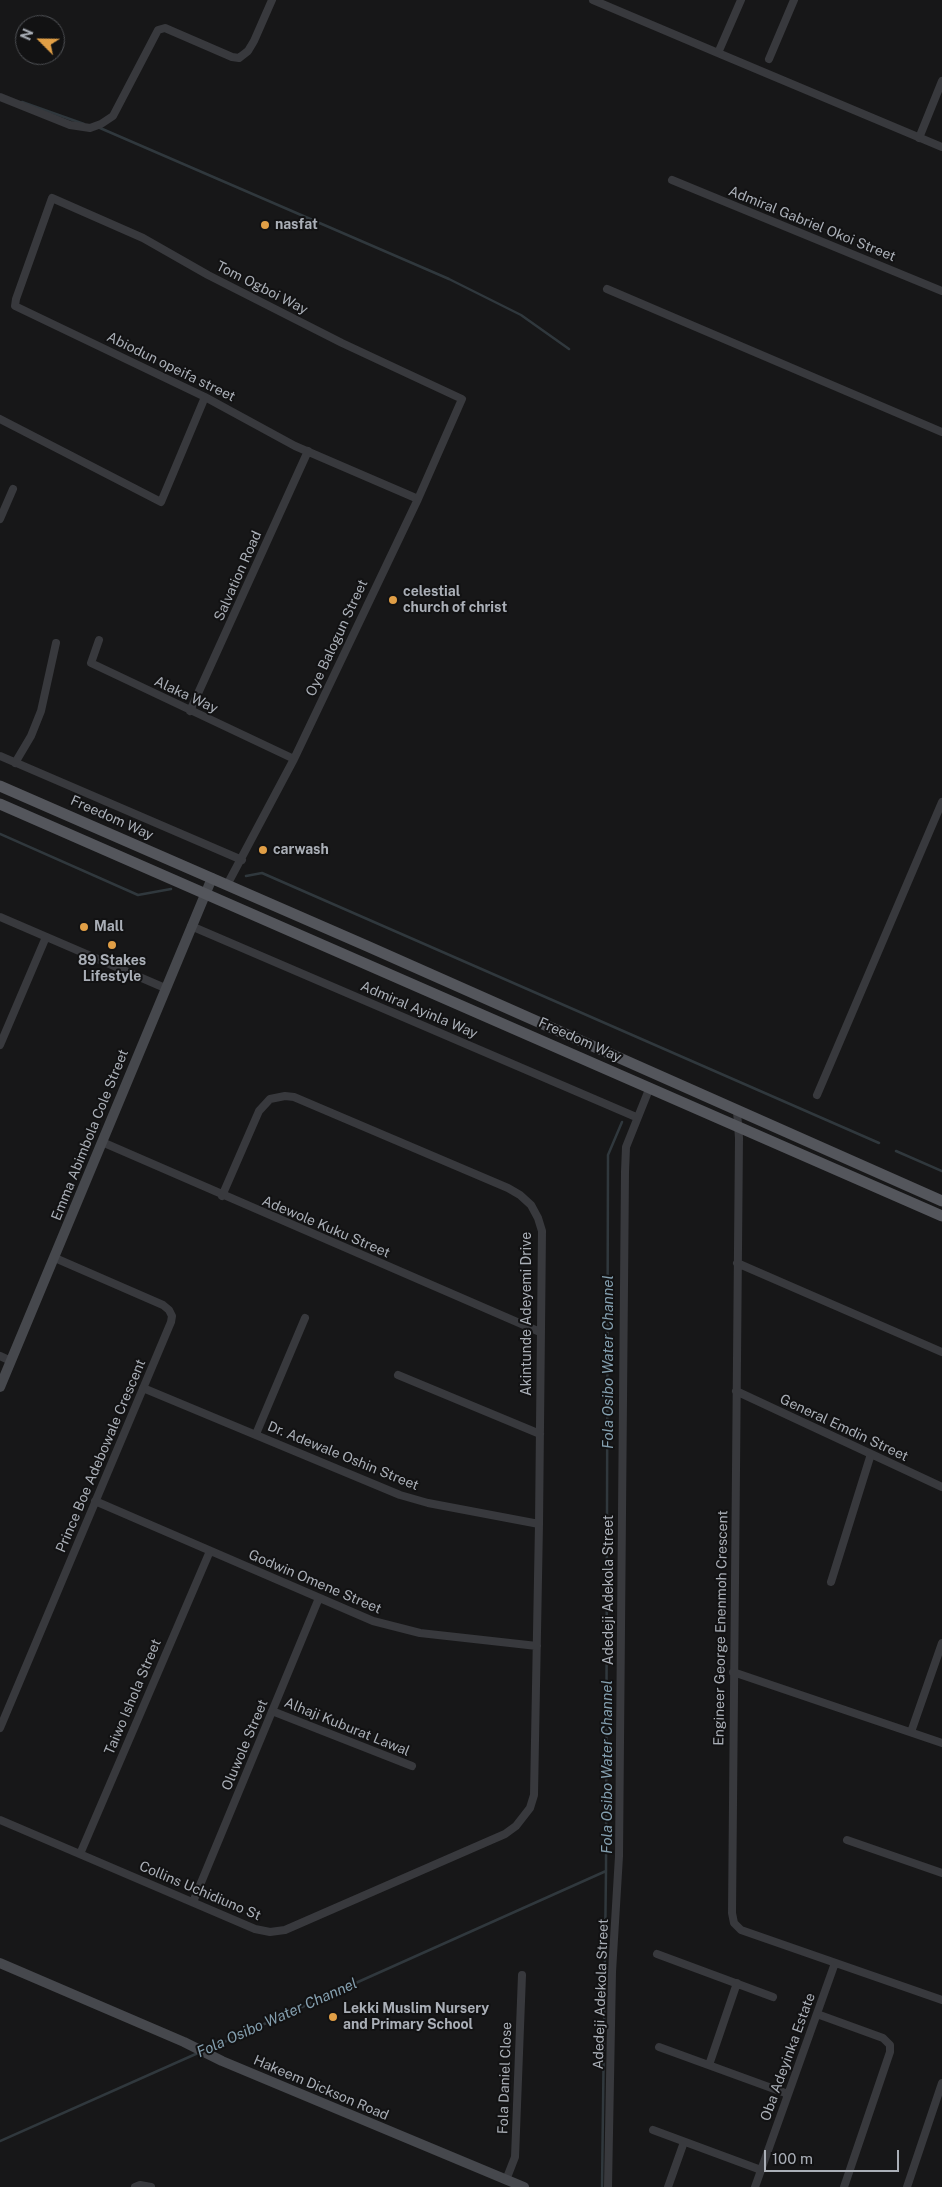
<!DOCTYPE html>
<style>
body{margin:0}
#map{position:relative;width:942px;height:2187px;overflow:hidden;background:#171718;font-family:"Public Sans",sans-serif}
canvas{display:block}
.north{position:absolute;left:15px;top:15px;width:50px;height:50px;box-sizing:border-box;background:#121213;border:1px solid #4f5155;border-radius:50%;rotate:293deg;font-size:14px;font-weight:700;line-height:20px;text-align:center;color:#aaafb7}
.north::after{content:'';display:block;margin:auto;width:18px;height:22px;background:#e19f46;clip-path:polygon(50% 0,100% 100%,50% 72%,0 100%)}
.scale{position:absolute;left:764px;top:2150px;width:135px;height:22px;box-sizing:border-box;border:2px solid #aaafb7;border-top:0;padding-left:6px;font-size:15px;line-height:18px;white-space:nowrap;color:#aaafb7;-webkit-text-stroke:4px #121213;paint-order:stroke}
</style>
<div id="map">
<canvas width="942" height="2187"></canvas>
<div class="north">N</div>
<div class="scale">100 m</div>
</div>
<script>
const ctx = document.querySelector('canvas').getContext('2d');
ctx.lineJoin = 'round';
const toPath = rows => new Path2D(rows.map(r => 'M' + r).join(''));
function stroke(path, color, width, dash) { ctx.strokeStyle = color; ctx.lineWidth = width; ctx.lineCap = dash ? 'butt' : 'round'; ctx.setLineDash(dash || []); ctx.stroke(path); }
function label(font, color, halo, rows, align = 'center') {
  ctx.font = font + ' "Public Sans",sans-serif'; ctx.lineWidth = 4; ctx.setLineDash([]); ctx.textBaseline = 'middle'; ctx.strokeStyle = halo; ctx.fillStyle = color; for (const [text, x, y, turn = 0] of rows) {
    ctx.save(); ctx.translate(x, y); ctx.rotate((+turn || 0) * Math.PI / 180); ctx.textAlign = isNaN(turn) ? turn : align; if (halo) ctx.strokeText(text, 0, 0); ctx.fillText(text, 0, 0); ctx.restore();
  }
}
const stream = toPath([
 [22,102,84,124],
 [100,128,449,279,521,315,569,349],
 [0,834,138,895,171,889],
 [246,876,262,873,879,1143],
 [896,1151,942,1171],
 [206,2050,606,1871,608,1155,622,1122],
 [0,2141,198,2053],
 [602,2187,606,1871]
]);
const street = toPath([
 [593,0,718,53],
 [741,0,718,53,942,147],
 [769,59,794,0],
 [0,97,70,125,90,128,101,124,113,116,158,30,165,28,232,57,239,58,248,51,254,41,272,0],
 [919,138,942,81],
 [672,180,942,291],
 [607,289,942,432],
 [0,419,161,502,205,397],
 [0,519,13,489],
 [99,640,91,663,294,759],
 [190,711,308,451],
 [0,756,242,860],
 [15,763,31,736,41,711,56,643],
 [227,885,294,759,418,499,462,399,342,343,208,275,143,238,52,198,16,299,15,306,205,397,295,446,418,499],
 [0,917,165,988],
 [191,926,636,1117],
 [0,1045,46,937],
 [817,1095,942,802],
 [737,1111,739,1138,732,1913,734,1923,741,1930,942,2000],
 [102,1142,540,1332],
 [737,1263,942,1352],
 [0,1356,11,1361],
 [398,1375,540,1434],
 [143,1388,400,1495,428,1503,539,1524],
 [736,1391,942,1487],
 [256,1434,305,1318],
 [95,1501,373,1621,420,1633,537,1646],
 [831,1582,871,1454],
 [733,1672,942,1743],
 [272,1711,412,1766],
 [0,1728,171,1322,172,1316,169,1310,163,1305,55,1258],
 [911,1732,942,1643],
 [0,1820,255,1929,270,1932,285,1930,505,1834,516,1826,530,1808,534,1795,539,1524,542,1231,538,1218,531,1205,520,1195,508,1188,294,1097,285,1096,270,1099,259,1111,222,1196],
 [847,1840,942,1873],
 [80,1854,210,1551],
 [193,1902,319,1598],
 [657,1954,773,1997],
 [817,2014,883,2038,890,2045,890,2052,844,2187],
 [659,2047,788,2094],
 [709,2065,737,1983],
 [653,2130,761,2170],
 [506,2180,515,2157,522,1975],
 [135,2187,140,2185,151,2187],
 [608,2187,612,1972,619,1856,625,1172,626,1147,650,1087],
 [668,2187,684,2142],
 [755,2187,835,1963],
 [907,2187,942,2083]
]);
const secondary = toPath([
 [0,1387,212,878],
 [0,1963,184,2042,222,2061,524,2187]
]);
const primary = toPath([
 [0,786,367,946,942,1201],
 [0,804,942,1216]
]);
const markers = [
 [265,225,5,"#e19f46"],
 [393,600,5,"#e19f46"],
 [263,850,5,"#e19f46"],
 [84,927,5,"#e19f46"],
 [112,945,5,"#e19f46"],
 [333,2017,5,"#e19f46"]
];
const streetNames = [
 ["Admiral Gabriel Okoi Street",812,224,22],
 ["Tom Ogboi Way",262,288,27],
 ["Abiodun opeifa street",171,367,26],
 ["Salvation Road",238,576,-66],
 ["Oye Balogun Street",337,638,-65],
 ["Alaka Way",186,695,25],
 ["Freedom Way",112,818,24],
 ["Admiral Ayinla Way",419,1010,23],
 ["Freedom Way",580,1040,24],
 ["Emma Abimbola Cole Street",90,1135,-68],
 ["Adewole Kuku Street",326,1227,23],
 ["Akintunde Adeyemi Drive",527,1314,-90],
 ["General Emdin Street",844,1428,25],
 ["Prince Boe Adebowale Crescent",101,1456,-67],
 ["Dr. Adewale Oshin Street",343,1456,22],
 ["Godwin Omene Street",315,1582,23],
 ["Adedeji Adekola Street",609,1590,-90],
 ["Engineer George Enenmoh Crescent",721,1628,-89],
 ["Taiwo Ishola Street",133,1697,-67],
 ["Alhaji Kuburat Lawal",347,1727,22],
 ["Oluwole Street",245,1745,-67],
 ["Collins Uchidiuno St",200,1891,23],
 ["Adedeji Adekola Street",601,1994,-88],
 ["Oba Adeyinka Estate",788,2057,-70],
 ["Fola Daniel Close",505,2078,-88],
 ["Hakeem Dickson Road",321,2088,23]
];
const poiNames = [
 ["nasfat",275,225],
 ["celestial",403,592],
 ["church of christ",403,608],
 ["carwash",273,850],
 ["Mall",94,927],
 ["89 Stakes",112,961,"center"],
 ["Lifestyle",112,977,"center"],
 ["Lekki Muslim Nursery",343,2009],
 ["and Primary School",343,2025]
];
const waterNames = [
 ["Fola Osibo Water Channel",608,1362,-90],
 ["Fola Osibo Water Channel",607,1767,-90],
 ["Fola Osibo Water Channel",277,2018,-24]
];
stroke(stream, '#30383d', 2.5);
stroke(street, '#38393d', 8);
stroke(secondary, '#46484d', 10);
stroke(primary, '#54565c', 11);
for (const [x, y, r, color] of markers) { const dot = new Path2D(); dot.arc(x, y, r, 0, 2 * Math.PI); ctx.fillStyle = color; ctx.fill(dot); stroke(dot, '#121213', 2); }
label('14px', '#aaafb7', '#121213', streetNames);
label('bold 14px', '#aaafb7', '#121213', poiNames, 'left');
label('italic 15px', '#849faf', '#121213', waterNames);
</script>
